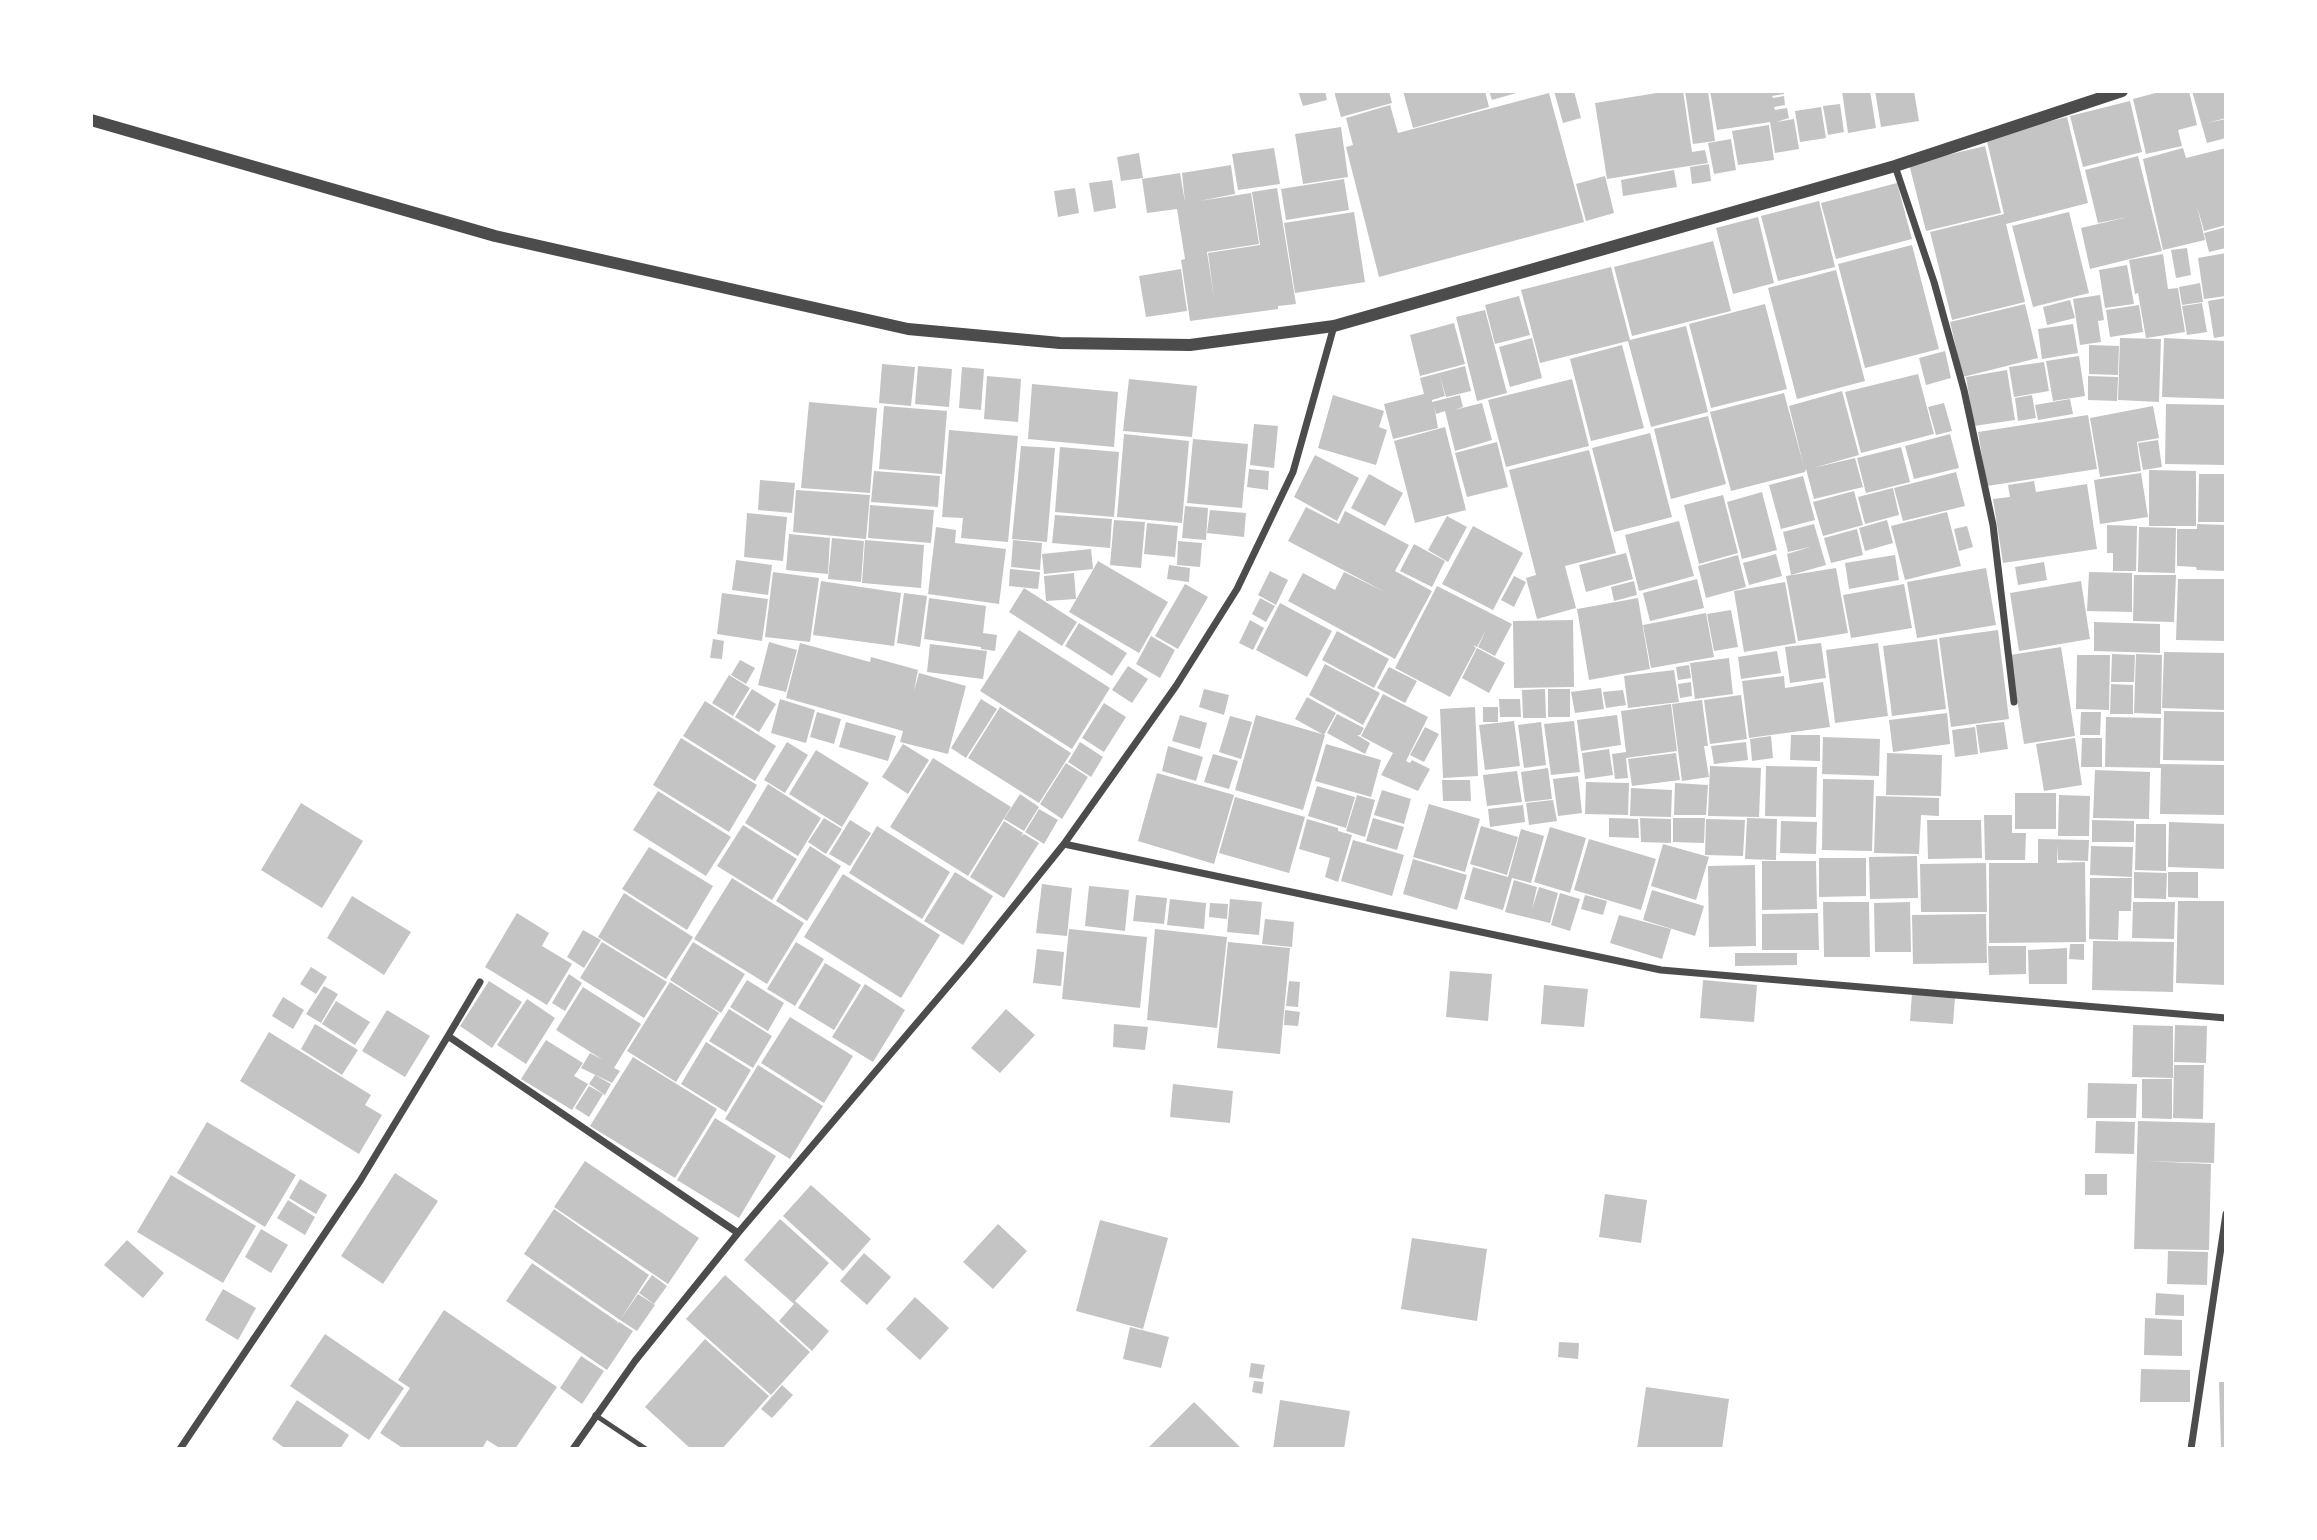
<!DOCTYPE html>
<style>
body{margin:0}
#map{position:relative;width:2317px;height:1540px;overflow:hidden;background:#fff;font-family:"Golos Text",sans-serif}
canvas{display:block}
.frame{position:absolute;inset:0;border:93px solid #fff;pointer-events:none}
</style>
<div id="map">
<canvas width="2317" height="1540"></canvas>
<div class="frame"></div>
</div>
<script>
const ctx = document.querySelector('canvas').getContext('2d');
ctx.lineJoin = 'round';
function paint(path, color) { ctx.fillStyle = color; ctx.fill(path, 'evenodd'); }
const toPath = rows => new Path2D(rows.map(r => 'M' + r).join(''));
function stroke(path, color, width, dash) { ctx.strokeStyle = color; ctx.lineWidth = width; ctx.lineCap = dash ? 'butt' : 'round'; ctx.setLineDash(dash || []); ctx.stroke(path); }
const building = toPath([
 [1298,91,1325,91,1327,100,1303,106],
 [1334,91,1389,91,1392,103,1341,117],
 [1403,91,1485,91,1489,107,1413,128],
 [1489,91,1520,91,1520,92,1492,100],
 [1554,91,1574,91,1581,118,1563,123],
 [1669,91,1683,91,1692,152,1705,150,1708,163,1607,179,1595,103],
 [1685,91,1708,91,1715,141,1693,144],
 [1710,91,1784,91,1784,94,1772,96,1773,98,1784,96,1785,105,1774,107,1775,110,1787,108,1789,118,1776,122,1794,119,1799,149,1775,153,1770,122,1717,130],
 [1842,91,1870,91,1876,128,1848,133],
 [1875,91,1914,91,1919,121,1881,127],
 [2163,91,2189,91,2197,125,2178,130,2182,146,2146,154,2133,99],
 [2192,91,2226,91,2226,118,2207,123,2226,119,2226,138,2207,143],
 [1549,93,1584,222,1379,277,1346,147,1353,145,1346,118,1390,105,1398,133],
 [2130,101,2142,152,2083,167,2070,116],
 [1840,104,1844,132,1828,135,1823,106],
 [1821,107,1826,138,1800,142,1795,111],
 [2067,117,2088,203,2006,224,2025,302,1952,320,1930,232,2004,214,1986,137],
 [1769,125,1774,160,1738,165,1732,131],
 [1341,127,1348,177,1303,184,1295,134],
 [1731,139,1736,170,1714,174,1708,143],
 [1985,146,2001,213,1926,231,1909,164],
 [1274,148,1280,184,1238,190,1232,154],
 [2183,148,2186,158,2226,148,2226,225,2204,231,2197,206,2205,240,2163,250,2143,159],
 [1139,153,1143,178,1121,181,1117,157],
 [2138,156,2162,251,2090,269,2081,228,2128,217,2098,223,2085,170],
 [1709,164,1711,181,1692,184,1690,167],
 [1231,165,1235,194,1199,201,1251,193,1259,244,1207,252,1214,298,1208,253,1260,245,1252,192,1277,188,1296,304,1278,306,1278,309,1190,321,1181,260,1185,259,1177,209,1147,213,1142,179,1180,173,1185,202,1182,173],
 [1674,170,1677,187,1623,196,1621,180],
 [1605,176,1614,213,1586,221,1576,184],
 [1344,179,1349,210,1286,220,1281,189],
 [1112,180,1116,208,1094,212,1089,183],
 [1897,183,1912,239,1836,259,1821,203],
 [1075,188,1079,213,1058,217,1054,191],
 [1819,201,1835,267,1778,281,1761,216],
 [1354,212,1365,282,1295,293,1284,223],
 [2069,212,2089,293,2033,307,2012,226],
 [1758,217,1774,283,1733,294,1716,228],
 [2226,227,2226,248,2209,252,2204,233],
 [1713,241,1731,311,1632,336,1614,267],
 [1912,245,1939,349,1865,368,1838,264],
 [2187,248,2191,275,2176,278,2171,250],
 [2226,253,2226,296,2204,299,2198,258],
 [2163,254,2168,289,2178,288,2185,332,2146,338,2138,293,2135,294,2129,260],
 [2127,265,2134,304,2105,308,2099,270],
 [1611,267,1630,340,1686,326,1708,412,1651,427,1628,341,1540,363,1521,290],
 [1181,269,1187,311,1146,317,1139,276],
 [1836,270,1865,381,1797,399,1768,288],
 [2200,283,2203,302,2182,305,2179,287],
 [2100,295,2104,320,2098,321,2101,342,2080,345,2073,299],
 [1519,296,1530,335,1495,344,1485,305],
 [2226,298,2226,336,2214,338,2208,301],
 [2070,300,2075,318,2047,325,2043,307],
 [2202,303,2207,332,2187,335,2182,306],
 [1765,304,1787,389,1711,408,1689,324],
 [2025,304,2038,358,1963,377,1950,322],
 [2139,305,2143,332,2110,337,2106,310],
 [1485,310,1507,393,1477,401,1456,317],
 [1454,323,1465,364,1420,376,1410,335],
 [2073,324,2078,353,2042,359,2038,329],
 [1532,338,1542,378,1510,387,1499,347],
 [2120,338,2161,339,2159,402,2118,400],
 [2164,338,2226,341,2226,399,2162,397],
 [1622,345,1644,428,1591,441,1570,359],
 [2089,345,2119,346,2118,375,2089,374],
 [1945,351,1951,378,1926,385,1919,358],
 [2079,356,2085,396,2053,401,2046,361],
 [2044,362,2049,391,2014,397,2009,367],
 [882,364,915,367,911,406,879,403],
 [918,366,952,369,949,407,915,404],
 [1465,366,1471,391,1446,397,1439,373],
 [962,367,984,369,981,410,959,408],
 [2007,370,2015,420,1974,426,1966,377],
 [1439,373,1445,396,1432,400,1432,402,1460,395,1463,407,1454,410,1482,403,1492,440,1455,451,1445,411,1436,414,1434,405,1438,428,1393,439,1384,404,1424,394,1420,378],
 [1918,374,1934,434,1861,453,1845,392],
 [987,376,1021,379,1018,422,984,419],
 [2088,376,2118,377,2117,401,2088,400],
 [1129,379,1197,386,1192,437,1123,431],
 [1572,379,1589,446,1506,467,1488,400],
 [1032,384,1118,392,1114,447,1028,439],
 [1842,391,1859,455,1813,468,1855,458,1863,487,1814,499,1806,469,1805,472,1731,491,1710,412,1784,393,1804,467,1789,406],
 [1333,395,1384,411,1379,427,1387,430,1376,465,1318,448],
 [2032,395,2036,418,2018,421,2015,398],
 [2070,399,2073,414,2038,420,2035,405],
 [809,402,877,408,870,493,801,488],
 [1944,403,1952,431,1936,435,1928,407],
 [2166,404,2226,405,2226,465,2165,464],
 [884,406,947,411,942,474,879,469],
 [2153,406,2159,438,2137,442,2141,471,2100,477,2090,418],
 [2088,415,2097,469,1987,486,1978,432],
 [1708,416,1726,484,1671,499,1654,429],
 [1254,424,1278,426,1274,468,1250,465],
 [1445,427,1466,510,1415,523,1394,441],
 [949,430,1018,436,1008,542,961,538,963,518,942,517],
 [1650,433,1672,517,1614,532,1592,448],
 [1124,434,1189,441,1182,523,1117,517],
 [1950,434,1959,468,1914,479,1905,446],
 [1193,439,1248,444,1242,508,1187,503],
 [2158,440,2162,467,2143,470,2138,443],
 [1497,442,1508,487,1467,497,1455,453],
 [1021,446,1055,448,1047,542,1012,539],
 [1060,447,1119,452,1114,517,1055,512],
 [1901,447,1910,482,1866,493,1857,458],
 [1589,450,1616,553,1565,566,1576,608,1537,619,1526,578,1536,575,1509,470],
 [1315,455,1359,478,1337,521,1294,497],
 [1249,469,1269,471,1268,490,1247,487],
 [2149,470,2196,471,2196,526,2149,526],
 [874,471,940,476,938,507,871,502],
 [1956,472,1965,506,1903,521,1894,488],
 [2141,473,2148,517,2100,524,2094,480],
 [1369,474,1403,493,1385,526,1351,508],
 [2199,474,2226,474,2226,522,2198,522],
 [1803,476,1815,520,1781,529,1769,485],
 [760,480,795,483,792,513,758,510],
 [2034,481,2036,492,2087,484,2097,549,2003,563,1993,499,2010,497,2008,485],
 [1893,488,1899,515,1865,524,1858,497],
 [796,490,870,495,866,539,793,532],
 [1854,491,1863,525,1823,536,1813,502],
 [1762,492,1777,550,1742,559,1727,502],
 [1723,495,1738,553,1699,564,1684,505],
 [870,505,934,510,931,543,868,538],
 [1185,506,1208,508,1206,540,1182,538],
 [1306,507,1339,524,1345,511,1409,545,1395,571,1432,591,1395,659,1288,601,1303,573,1335,590,1344,572,1385,592,1288,541],
 [1210,510,1246,513,1244,537,1207,533],
 [1947,512,1961,566,1905,580,1891,526],
 [747,513,787,517,783,561,744,557],
 [1055,515,1112,519,1110,548,1052,543],
 [1447,516,1467,527,1448,562,1428,550],
 [1114,520,1145,522,1141,568,1110,565],
 [1887,520,1893,543,1865,551,1859,528],
 [1679,521,1694,576,1639,591,1625,535],
 [1147,523,1178,526,1175,557,1144,554],
 [1814,524,1826,565,1791,575,1787,554,1810,547,1788,552,1783,532],
 [2197,524,2226,525,2226,571,2197,570,2196,567,2177,566,2177,529,2197,529],
 [2107,525,2137,526,2136,571,2113,571,2113,553,2107,553],
 [1473,526,1523,553,1493,610,1442,584],
 [1967,526,1973,547,1959,551,1954,529],
 [936,527,956,530,955,543,1006,549,999,604,928,594],
 [2139,527,2176,528,2175,573,2138,572],
 [1857,529,1863,555,1831,563,1824,538],
 [789,534,830,538,828,574,786,570],
 [832,538,864,541,861,582,828,579],
 [865,540,924,545,921,588,862,583],
 [1013,540,1042,543,1040,570,1011,567],
 [1178,541,1202,543,1200,567,1177,565],
 [1414,544,1445,561,1432,587,1400,571],
 [1091,549,1093,569,1044,574,1042,554],
 [1626,553,1633,579,1586,592,1579,565],
 [1776,554,1782,576,1749,585,1743,563],
 [1738,555,1746,587,1706,598,1698,566],
 [1895,555,1899,580,1849,589,1845,563],
 [736,560,772,565,768,595,732,590],
 [1098,561,1168,602,1139,653,1069,612],
 [2044,562,2047,580,2018,585,2015,567],
 [1169,565,1190,568,1189,582,1167,579],
 [1836,568,1848,633,1798,641,1786,576],
 [1986,568,1996,625,1917,638,1907,582],
 [1010,569,1040,572,1038,589,1009,586],
 [1270,571,1288,580,1276,605,1258,595],
 [773,572,819,578,810,642,765,637],
 [2089,572,2132,573,2132,612,2087,611],
 [1074,573,1076,599,1046,601,1044,576],
 [2134,575,2176,575,2174,622,2133,621],
 [1514,576,1526,582,1514,607,1501,600],
 [1697,579,1704,608,1650,621,1643,593],
 [2178,579,2226,579,2226,641,2176,640],
 [821,581,901,593,894,646,813,635],
 [1634,581,1637,595,1614,601,1611,587],
 [2081,581,2090,639,2019,651,2010,593],
 [1785,582,1796,643,1744,652,1734,591],
 [1185,584,1208,597,1178,649,1155,636],
 [1904,584,1912,628,1851,638,1843,595],
 [1437,586,1512,624,1495,656,1478,647,1486,630,1477,647,1473,645,1476,648,1450,697,1395,668],
 [1024,588,1077,622,1062,646,1009,612],
 [722,593,768,599,762,641,717,634],
 [904,593,927,596,920,647,897,643],
 [929,598,986,606,983,633,997,635,995,651,981,649,981,647,924,639],
 [1260,598,1275,606,1266,622,1252,614],
 [1638,598,1650,669,1589,680,1577,609],
 [1280,603,1332,631,1307,677,1256,650],
 [1731,610,1738,647,1714,651,1707,614],
 [1706,613,1714,657,1651,668,1643,625],
 [1250,620,1264,628,1253,650,1239,643],
 [1573,620,1574,687,1514,688,1513,621],
 [2094,622,2160,624,2160,653,2094,651],
 [1079,623,1127,653,1112,676,1065,646],
 [1019,630,1110,688,1072,749,980,691],
 [1998,630,2009,719,1951,727,1939,638],
 [1337,631,1389,659,1374,688,1322,660],
 [1151,636,1175,650,1160,678,1136,664],
 [713,639,724,641,722,659,710,658],
 [1937,639,1946,709,1892,716,1883,646],
 [769,642,797,650,786,692,758,685],
 [800,643,870,662,871,657,918,670,914,691,919,673,966,686,948,754,900,742,903,731,786,698],
 [1821,643,1826,678,1790,683,1785,647],
 [1878,643,1888,716,1835,723,1826,650],
 [930,644,987,651,983,679,927,672],
 [2061,647,2075,736,2024,744,2010,655],
 [1477,648,1505,663,1489,693,1462,678],
 [1777,651,1781,673,1741,679,1738,657],
 [2164,652,2226,653,2226,710,2162,708],
 [2112,654,2135,655,2134,682,2111,682],
 [2136,654,2162,655,2161,714,2134,713],
 [2077,655,2110,655,2109,710,2076,709],
 [1729,658,1733,694,1695,699,1690,663],
 [740,660,755,668,746,684,731,675],
 [1325,664,1380,693,1363,725,1309,695],
 [1689,665,1691,678,1678,680,1676,667],
 [1128,666,1148,679,1132,703,1112,690],
 [1389,667,1417,681,1405,703,1377,688],
 [1674,670,1679,702,1628,708,1624,676],
 [729,675,750,688,733,716,712,703],
 [1784,676,1785,688,1823,682,1830,727,1749,738,1742,681],
 [1691,682,1692,696,1680,698,1678,684],
 [2111,684,2133,685,2133,714,2110,714],
 [1601,688,1604,709,1575,713,1571,692],
 [752,689,776,704,759,732,735,717],
 [1204,689,1229,695,1224,715,1199,707],
 [1545,689,1546,718,1523,718,1522,690],
 [1548,689,1570,689,1570,717,1548,717],
 [1623,690,1626,705,1606,708,1603,692],
 [1383,694,1428,717,1406,761,1410,763,1412,760,1430,769,1418,791,1381,775,1393,753,1361,736],
 [1741,695,1747,739,1710,744,1704,700],
 [1307,697,1336,713,1324,735,1295,719],
 [780,699,815,710,806,743,771,733],
 [981,699,997,709,966,758,951,748],
 [1499,699,1520,699,1521,717,1500,717],
 [1702,700,1708,746,1704,746,1709,777,1682,781,1672,704],
 [705,701,776,746,755,781,683,736],
 [1104,703,1126,717,1104,752,1082,738],
 [1671,704,1677,751,1626,758,1628,778,1615,779,1612,754,1626,752,1621,711],
 [1000,707,1071,753,1039,803,968,758],
 [1475,707,1478,776,1443,778,1440,709],
 [1483,707,1498,707,1498,722,1483,722],
 [2164,711,2226,712,2226,761,2163,760],
 [817,712,841,719,834,744,810,737],
 [2081,712,2101,712,2100,735,2080,735],
 [1947,713,1950,744,1893,752,1889,720],
 [1337,714,1364,728,1360,735,1357,735,1370,743,1365,754,1327,733],
 [1180,715,1207,723,1200,749,1172,741],
 [1256,715,1325,735,1303,810,1235,790],
 [1617,715,1621,745,1581,751,1577,720],
 [1230,716,1252,722,1241,759,1219,752],
 [2106,717,2161,718,2160,764,2226,765,2226,815,2160,814,2161,768,2105,767],
 [1514,721,1520,766,1485,770,1479,725],
 [1574,721,1580,772,1551,775,1544,724],
 [846,722,896,736,888,761,839,747],
 [1541,722,1546,765,1524,768,1518,725],
 [2004,722,2008,749,1980,753,1976,725],
 [1425,727,1439,734,1424,762,1410,755],
 [1975,727,1978,754,1955,757,1952,730],
 [1791,735,1820,735,1820,761,1790,760],
 [1771,736,1773,758,1752,761,1750,739],
 [1823,737,1880,739,1879,776,1822,774],
 [681,738,757,785,729,832,653,785],
 [2075,738,2082,785,2044,791,2036,744],
 [2082,738,2102,738,2102,767,2081,767],
 [787,742,808,755,785,793,764,780],
 [1080,742,1103,757,1091,777,1068,762],
 [1746,742,1748,760,1714,764,1711,746],
 [903,744,929,760,908,794,882,777],
 [1326,744,1381,760,1371,797,1315,781],
 [1168,746,1203,757,1196,781,1162,771],
 [1609,749,1613,775,1585,779,1582,753],
 [816,750,869,783,842,827,789,794],
 [1676,753,1680,780,1632,786,1628,759],
 [1887,753,1942,755,1941,796,1886,795],
 [1213,754,1238,761,1229,789,1204,782],
 [933,758,1011,807,968,876,890,827],
 [1066,763,1088,777,1062,819,1040,804],
 [1710,766,1761,768,1759,817,1708,816],
 [1766,766,1817,767,1816,817,1765,816],
 [1548,768,1552,799,1525,802,1521,772],
 [2095,770,2150,772,2149,819,2093,818],
 [1517,771,1522,802,1487,806,1483,775],
 [1157,773,1234,795,1214,864,1138,841],
 [1578,776,1582,813,1558,816,1553,779],
 [1823,779,1874,780,1872,851,1822,850],
 [1442,780,1470,780,1471,801,1443,801],
 [1586,782,1629,783,1628,815,1585,814],
 [1675,783,1708,785,1706,815,1674,815],
 [768,784,821,818,798,856,745,823],
 [1317,786,1355,797,1346,828,1308,816],
 [1631,788,1672,790,1671,817,1630,816],
 [1382,790,1411,799,1404,824,1374,815],
 [658,791,731,837,706,876,633,830],
 [2015,793,2056,793,2056,829,2015,829],
 [1020,794,1039,807,1024,831,1004,819],
 [1357,795,1375,800,1365,837,1346,831],
 [2059,795,2090,796,2089,836,2058,836],
 [1876,796,1939,798,1939,816,1921,815,1919,854,1874,853],
 [1235,797,1305,817,1289,873,1219,853],
 [1553,800,1557,821,1529,825,1526,803],
 [301,803,363,841,322,908,261,870],
 [1429,804,1480,819,1465,872,1413,857],
 [1523,805,1525,822,1490,827,1488,809],
 [1039,809,1058,820,1044,844,1025,832],
 [1984,815,2012,815,2012,833,2026,833,2025,860,1985,860],
 [824,818,842,829,826,854,808,842],
 [1373,818,1404,827,1397,850,1366,841],
 [1609,818,1638,819,1639,838,1609,837],
 [1640,818,1671,819,1671,843,1641,842],
 [1673,818,1705,818,1704,843,1673,842],
 [1747,818,1777,819,1776,860,1745,859],
 [1307,819,1338,828,1338,831,1352,835,1338,882,1325,877,1330,858,1299,849],
 [1706,819,1745,820,1743,856,1705,855],
 [850,820,871,833,850,866,829,854],
 [1927,820,1981,820,1982,858,1928,859],
 [2092,820,2134,821,2134,842,2092,842],
 [1004,821,1023,833,1021,836,1024,834,1039,843,1004,898,970,877],
 [1781,821,1817,822,1816,854,1780,853],
 [2169,822,2226,824,2226,869,2168,867],
 [2136,824,2166,824,2166,871,2135,870],
 [743,825,797,859,772,900,717,866],
 [877,826,950,872,922,919,849,873],
 [1481,826,1518,837,1507,875,1470,864],
 [1550,827,1586,838,1570,893,1534,882],
 [1521,829,1544,836,1531,883,1512,878,1503,910,1464,899,1473,867,1508,877],
 [1589,839,1656,859,1641,910,1574,890],
 [2038,839,2089,840,2088,861,2058,860,2058,844,2057,863,2085,862,2086,942,1989,943,1989,863,2038,863],
 [1353,840,1404,855,1392,896,1341,881],
 [1663,844,1709,857,1696,900,1651,886],
 [810,846,841,866,807,921,776,901],
 [2091,846,2133,847,2132,877,2090,875],
 [649,847,713,886,687,930,622,889],
 [1917,856,1918,898,1870,899,1869,857],
 [1819,858,1866,858,1866,896,1819,897],
 [1413,859,1467,875,1457,910,1403,894],
 [1762,861,1816,861,1817,909,1762,910],
 [1986,863,1987,912,1921,912,1920,864],
 [1755,865,1756,946,1709,947,1708,866],
 [955,872,993,896,963,945,924,921],
 [2134,872,2167,873,2166,899,2134,898],
 [2168,872,2198,872,2198,898,2168,897],
 [843,874,940,935,901,998,804,937],
 [732,878,804,923,767,984,694,939],
 [2090,878,2132,878,2131,911,2119,911,2118,940,2089,939],
 [1514,880,1537,887,1532,909,1539,887,1558,893,1550,923,1505,912],
 [1042,884,1072,888,1067,936,1036,933],
 [1089,886,1129,890,1125,931,1085,926],
 [1652,890,1704,906,1695,936,1643,920],
 [624,893,693,937,666,979,598,937],
 [1560,893,1580,899,1570,931,1551,925],
 [1136,895,1167,898,1164,924,1133,921],
 [1585,895,1607,901,1603,915,1581,909],
 [352,896,411,932,384,975,327,938],
 [1170,899,1206,903,1204,929,1167,925],
 [1230,899,1262,902,1259,935,1227,932],
 [2178,901,2226,901,2226,985,2176,983],
 [1823,902,1869,902,1870,957,1824,957],
 [1910,902,1911,952,1875,952,1874,903],
 [2133,902,2175,902,2174,939,2132,938],
 [1210,903,1228,904,1227,919,1209,917],
 [517,913,549,933,542,946,572,964,547,1005,485,967],
 [1818,913,1819,950,1762,950,1762,914],
 [1986,914,1987,963,1913,964,1912,915],
 [1619,915,1671,929,1662,959,1610,943],
 [1265,919,1294,922,1292,947,1262,944],
 [1069,929,1147,937,1140,1008,1062,999],
 [1155,929,1227,937,1217,1028,1147,1020],
 [583,930,601,940,584,968,567,957],
 [2093,941,2174,942,2173,992,2092,990],
 [602,942,667,982,644,1018,580,978],
 [693,942,745,974,721,1013,670,980],
 [796,942,824,959,795,1006,767,989],
 [1228,942,1290,948,1280,1054,1217,1048],
 [2070,944,2084,944,2084,960,2069,959],
 [1988,946,2026,946,2026,974,1989,975],
 [2067,948,2067,984,2029,984,2028,950],
 [1037,949,1064,952,1061,986,1033,983],
 [1735,953,1797,953,1797,965,1735,966],
 [825,963,861,985,834,1030,798,1008],
 [311,967,327,977,316,994,300,984],
 [1450,971,1492,974,1488,1021,1446,1017],
 [569,974,582,983,565,1011,552,1003],
 [747,980,784,1003,768,1031,730,1007],
 [1703,980,1757,985,1754,1022,1700,1018],
 [489,981,522,1002,492,1048,460,1026],
 [1289,981,1300,982,1298,1007,1286,1006],
 [670,982,719,1013,676,1082,627,1051],
 [865,984,905,1010,873,1062,832,1037],
 [1544,985,1588,989,1584,1027,1541,1024],
 [324,986,338,994,321,1023,306,1014],
 [583,987,641,1024,614,1068,620,1071,612,1083,581,1068,590,1053,603,1060,556,1030],
 [1912,993,1955,997,1953,1024,1910,1021],
 [283,997,304,1010,293,1029,272,1016],
 [527,999,555,1018,526,1064,497,1045],
 [336,1001,370,1022,355,1045,322,1024],
 [729,1009,772,1036,753,1068,709,1041],
 [1006,1009,1035,1035,1000,1073,971,1048],
 [387,1010,430,1036,405,1077,362,1051],
 [1285,1010,1300,1012,1298,1026,1284,1025],
 [790,1017,853,1056,824,1103,761,1063],
 [315,1024,358,1050,342,1075,301,1049],
 [1114,1024,1148,1027,1145,1050,1113,1047],
 [2133,1025,2173,1026,2173,1078,2132,1077],
 [2175,1025,2207,1026,2206,1063,2174,1062],
 [269,1032,371,1095,365,1105,382,1115,359,1154,240,1081],
 [546,1040,583,1063,574,1076,588,1084,572,1110,521,1079],
 [706,1042,751,1070,726,1112,681,1084],
 [633,1057,717,1109,675,1178,590,1126],
 [758,1065,823,1106,790,1159,725,1119],
 [2174,1065,2204,1065,2203,1119,2173,1118],
 [595,1075,611,1084,605,1095,589,1084],
 [2142,1079,2172,1079,2172,1119,2142,1118],
 [2088,1083,2137,1084,2136,1118,2087,1118],
 [1173,1084,1233,1091,1230,1123,1170,1117],
 [589,1086,603,1094,589,1117,575,1108],
 [715,1118,776,1156,739,1218,677,1180],
 [2096,1121,2135,1122,2134,1154,2095,1153],
 [2138,1121,2215,1123,2214,1163,2145,1161,2211,1164,2209,1250,2134,1249],
 [207,1122,296,1175,265,1227,177,1173],
 [585,1161,699,1238,668,1284,554,1207],
 [395,1173,438,1201,383,1284,341,1256],
 [2085,1174,2107,1174,2107,1195,2085,1195],
 [171,1175,256,1226,223,1283,137,1232],
 [300,1179,327,1195,316,1214,289,1198],
 [811,1185,871,1239,843,1271,783,1216],
 [1605,1194,1647,1200,1641,1243,1599,1237],
 [288,1200,315,1217,305,1235,277,1218],
 [554,1209,649,1275,620,1320,524,1254],
 [780,1219,829,1263,795,1301,829,1331,812,1351,779,1321,794,1304,744,1260],
 [1100,1220,1168,1238,1143,1329,1076,1311],
 [998,1224,1027,1251,993,1289,963,1262],
 [261,1229,288,1245,271,1273,245,1257],
 [1412,1238,1487,1249,1477,1321,1401,1309],
 [127,1240,164,1273,143,1298,104,1265],
 [2168,1251,2208,1252,2207,1285,2167,1284],
 [864,1253,891,1277,867,1305,840,1281],
 [532,1263,618,1322,617,1324,619,1322,633,1331,607,1370,506,1301],
 [652,1275,667,1286,654,1304,639,1293],
 [725,1275,810,1352,771,1395,686,1319],
 [223,1289,256,1308,238,1340,205,1320],
 [2156,1293,2184,1295,2184,1316,2155,1315],
 [638,1294,655,1305,637,1331,620,1320],
 [915,1297,949,1328,920,1360,886,1329],
 [444,1310,557,1387,515,1449,501,1449,487,1440,482,1449,404,1449,380,1433,410,1388,398,1380],
 [2145,1318,2182,1320,2182,1356,2144,1355],
 [1130,1327,1169,1337,1161,1368,1123,1359],
 [325,1334,404,1388,369,1440,290,1386],
 [705,1339,769,1396,722,1449,691,1449,645,1407],
 [1559,1342,1579,1343,1578,1359,1558,1357],
 [581,1356,604,1371,582,1404,560,1388],
 [1251,1363,1265,1365,1262,1379,1249,1377],
 [2141,1369,2190,1370,2190,1402,2140,1402],
 [1254,1381,1264,1382,1262,1394,1252,1392],
 [2219,1382,2226,1382,2226,1449,2221,1449],
 [782,1385,793,1395,772,1418,761,1409],
 [1646,1387,1729,1399,1722,1449,1637,1449],
 [297,1400,349,1435,340,1449,286,1449,272,1439],
 [1280,1400,1350,1411,1344,1449,1273,1449],
 [1194,1402,1242,1449,1147,1449]
]);
const service = toPath([
 [595,1415,646,1449]
]);
const minor = toPath([
 [1895,166,1934,282,1964,390,1993,525,2014,702],
 [1064,844,1661,970,2226,1018],
 [448,1036,480,982],
 [180,1449,360,1181,448,1036,738,1233],
 [573,1449,635,1361,738,1233,968,963,1064,844,1176,686,1237,589,1293,472,1334,326],
 [2191,1449,2226,1214]
]);
const tertiary = toPath([
 [91,120,495,236,908,329,1060,343,1190,345,1334,326,1895,166,2122,91]
]);
paint(building, '#c4c4c4');
stroke(service, '#4c4c4c', 5);
stroke(minor, '#4c4c4c', 7);
stroke(tertiary, '#4c4c4c', 12);
</script>
